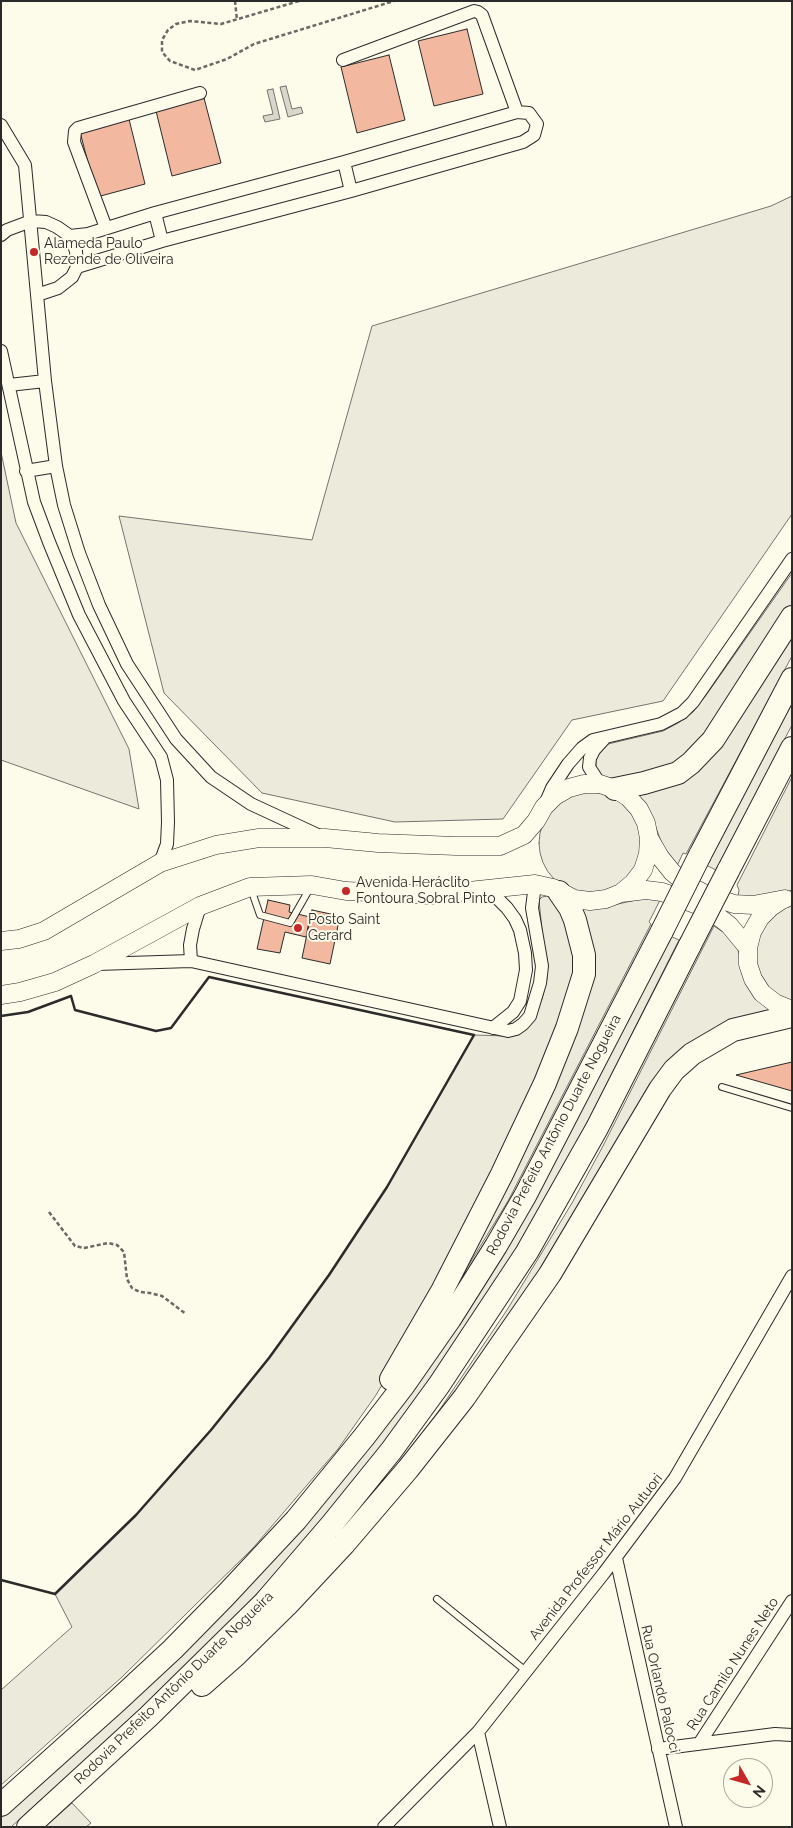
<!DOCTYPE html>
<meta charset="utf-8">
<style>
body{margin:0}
#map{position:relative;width:793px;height:1828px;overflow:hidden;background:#fdfbea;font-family:Raleway,sans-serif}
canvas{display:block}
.frame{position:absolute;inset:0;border:2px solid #2b2b2b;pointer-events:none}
.north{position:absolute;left:723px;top:1758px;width:50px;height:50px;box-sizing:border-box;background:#fdfbea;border:1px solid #a9a89e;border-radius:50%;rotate:128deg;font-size:14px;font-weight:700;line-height:20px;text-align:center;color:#2b2b2b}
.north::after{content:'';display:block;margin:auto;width:18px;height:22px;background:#c62828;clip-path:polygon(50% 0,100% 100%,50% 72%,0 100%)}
</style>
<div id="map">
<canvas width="793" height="1828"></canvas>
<div class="frame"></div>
<div class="north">N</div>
</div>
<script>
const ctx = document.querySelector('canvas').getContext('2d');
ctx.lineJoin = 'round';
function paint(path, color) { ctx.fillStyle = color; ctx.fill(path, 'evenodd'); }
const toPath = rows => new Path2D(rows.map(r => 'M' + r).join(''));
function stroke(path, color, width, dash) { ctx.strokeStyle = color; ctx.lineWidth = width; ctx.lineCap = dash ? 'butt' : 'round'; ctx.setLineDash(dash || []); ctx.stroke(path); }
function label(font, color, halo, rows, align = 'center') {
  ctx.font = font + ' Raleway,sans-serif'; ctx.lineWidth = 4; ctx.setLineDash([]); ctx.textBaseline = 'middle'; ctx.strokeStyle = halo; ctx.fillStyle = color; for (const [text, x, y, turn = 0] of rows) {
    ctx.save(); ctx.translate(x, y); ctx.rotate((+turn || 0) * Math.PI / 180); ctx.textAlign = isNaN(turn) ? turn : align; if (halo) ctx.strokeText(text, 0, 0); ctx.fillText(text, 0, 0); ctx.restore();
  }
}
const green = toPath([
 [792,196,792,514,663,701,572,720,503,819,395,822,262,793,164,693,119,516,312,540,372,326,771,206,792,196],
 [1,452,16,523,129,749,139,809,1,760,1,452],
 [792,573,792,604,717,722,683,763,623,780,600,776,596,769,596,758,600,750,608,744,663,731,678,723,693,712,707,694,792,573],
 [792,630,792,656,686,854,683,853,676,868,662,844,651,814,635,794,678,780,792,630],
 [792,698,792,725,716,870,706,865,792,698],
 [792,777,792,890,776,895,749,898,738,896,739,890,737,885,792,777],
 '539 843a51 51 0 1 1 102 0a51 51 0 1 1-102 0Z',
 [548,896,558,902,577,962,569,1003,517,1121,406,1344,376,1395,338,1449,253,1548,122,1677,1,1785,1,1690,72,1627,55,1594,136,1515,211,1430,269,1358,329,1275,387,1187,474,1035,508,1036,535,1016,542,999,547,979,539,900,542,897,548,896],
 [650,897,661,898,649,922,651,924,508,1201,462,1276,580,1016,577,907,604,907,650,897],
 [789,905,792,905,792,1003,767,988,759,974,755,958,756,942,763,927,773,914,789,905],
 [714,926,732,938,736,944,749,983,778,1012,708,1036,515,1316,399,1464,438,1412,507,1310,572,1203,603,1146,714,926],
 [668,935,679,940,579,1139,514,1255,473,1319,385,1441,295,1553,250,1601,151,1700,11,1827,1,1827,1,1818,143,1692,376,1434,668,935],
 [72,1803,91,1823,86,1827,45,1827,72,1803]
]);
const water = toPath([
 [286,86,292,109,301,107,303,113,288,117,280,87,286,86],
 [273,89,280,119,265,122,263,116,273,114,267,90,273,89]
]);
const building = toPath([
 [467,29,483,94,434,106,418,41,467,29],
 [389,55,405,120,357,133,341,67,389,55],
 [204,98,221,163,172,176,156,111,204,98],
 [129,119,145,184,97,197,80,132,129,119],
 [268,900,290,905,289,912,310,917,306,937,285,932,280,953,257,949,268,900],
 [312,910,340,916,330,964,302,958,312,910],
 [792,1062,792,1091,736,1075,792,1062]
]);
const path = toPath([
 [235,1,237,20],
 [299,1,221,24,190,21,176,24,168,30,162,40,162,52,170,61,195,70,227,59,254,44,394,1],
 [49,1212,75,1246,84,1248,108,1243,117,1245,124,1252,127,1279,132,1288,140,1292,150,1293,162,1296,186,1314]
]);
const lane = toPath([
 [251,889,260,915,290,923,310,888],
 [722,1087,792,1108],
 [437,1599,526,1671]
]);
const street = toPath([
 [343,60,474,11,478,12,482,15,517,112],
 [1,125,25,165,45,381,56,466,64,505,79,553,99,605,127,664,176,739,211,777,251,804,320,836],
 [344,162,351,191],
 [155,213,162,241],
 [106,228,74,142,75,131,78,128,200,93],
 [1,235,7,230,31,221,46,222,57,227,70,236,76,251,77,267,72,277,58,288,37,295],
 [70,236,88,234,155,213,344,162,517,112,529,113,537,124,534,135,523,142,351,191,162,241,77,267],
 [1,351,34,502,49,542,79,615,124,701,161,757,167,780,168,822,167,844,160,863],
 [9,385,45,381],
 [26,471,56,466],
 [600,784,589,767,590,758,594,750,604,739],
 [546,802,552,788,568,764,582,748,593,740,661,724,682,713,693,702,792,559],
 [489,890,507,908,515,919,520,930,525,953,526,970,520,1001,513,1012,493,1028],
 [191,961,190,945,193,929,200,906],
 [97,964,191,961,508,1031,516,1029,523,1024,530,1016,540,983,542,966,532,908,535,884],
 [616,1558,676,1827],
 [478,1732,500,1827],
 [699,1744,792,1601],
 [658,1749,775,1734,792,1735],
 [384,1827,478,1732,604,1573,675,1478,792,1276]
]);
const secondary = toPath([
 [649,838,660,857,672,872,686,884,705,894,734,904,753,905,785,899],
 [621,893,646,890,662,892,695,904,720,918,729,925,748,948],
 [780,901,771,907,760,918,752,932,748,948,748,964,753,979,762,993,775,1003,792,1010],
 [1,941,19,939,44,931,160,863,216,845,259,838,325,838,378,843,456,846,500,846,524,835,536,821,544,807,555,796,569,788,584,784,600,784,615,789,628,797,639,809,646,823,649,838,648,854,643,870,633,883,621,893,606,899,590,901,574,899,553,888,535,884,431,895,346,891,312,885,250,887,200,906,94,964,55,982,20,992,1,995]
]);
const highway = toPath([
 [615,789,644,783,678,773,691,763,713,740,792,617],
 [700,855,792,679],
 [728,871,792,748],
 [391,1379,442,1291,502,1174,545,1083,567,1028,584,974,584,955,575,920,570,908,559,892],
 [202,1685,236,1655,287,1605,344,1544,408,1469,464,1398,550,1274,660,1089,674,1070,692,1054,733,1030,792,1016],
 [1,1805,117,1701,173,1649,225,1596,296,1520,364,1437,404,1385,450,1319,496,1246,525,1196,662,931],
 [28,1827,148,1717,265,1602,332,1524,391,1451,439,1385,527,1252,597,1128,690,945]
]);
const highwayBridge = toPath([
 [662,931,700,855],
 [690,945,728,871]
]);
const wall = toPath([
 [1,1016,28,1012,71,996,75,1010,156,1031,171,1028,209,977,474,1035,387,1187,329,1275,269,1358,211,1430,136,1515,55,1594,1,1580]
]);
const markers = [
 [34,252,5,"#c62828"],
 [346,891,5,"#c62828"],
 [298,928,5,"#c62828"]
];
const poiNames = [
 ["Alameda Paulo",44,244],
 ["Rezende de Oliveira",44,260],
 ["Avenida Heráclito",356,883],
 ["Fontoura Sobral Pinto",356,899],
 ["Posto Saint",308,920],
 ["Gerard",308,936]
];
const streetNames = [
 ["Rodovia Prefeito Antônio Duarte Nogueira",554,1135,-62],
 ["Avenida Professor Mário Autuori",596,1557,-52],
 ["Rua Camilo Nunes Neto",733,1664,-57],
 ["Rodovia Prefeito Antônio Duarte Nogueira",174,1688,-44],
 ["Rua Orlando Palocci",660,1689,77]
];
paint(green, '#ecebdb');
stroke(green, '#74746e', 1);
paint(water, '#d8d7c9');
stroke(water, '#74746e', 1);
paint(building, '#f2b8a0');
stroke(building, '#2b2b2b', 1);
stroke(lane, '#2b2b2b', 8);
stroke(street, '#2b2b2b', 14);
stroke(secondary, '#2b2b2b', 19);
stroke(highway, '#2b2b2b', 24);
stroke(path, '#6a6964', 2.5, [4, 2.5]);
stroke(lane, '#fdfbea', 6);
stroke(street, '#fdfbea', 12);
stroke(secondary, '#fdfbea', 18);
stroke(highway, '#fdfbea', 22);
stroke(highwayBridge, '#2b2b2b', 24, []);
stroke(highwayBridge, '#fdfbea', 22);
stroke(wall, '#2b2b2b', 2.5);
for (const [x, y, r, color] of markers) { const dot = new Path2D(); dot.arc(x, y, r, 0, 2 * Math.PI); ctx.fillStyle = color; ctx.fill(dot); stroke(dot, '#fdfbea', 2); }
label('14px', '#2b2b2b', '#fdfbea', poiNames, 'left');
label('14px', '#2b2b2b', '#fdfbea', streetNames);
</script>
